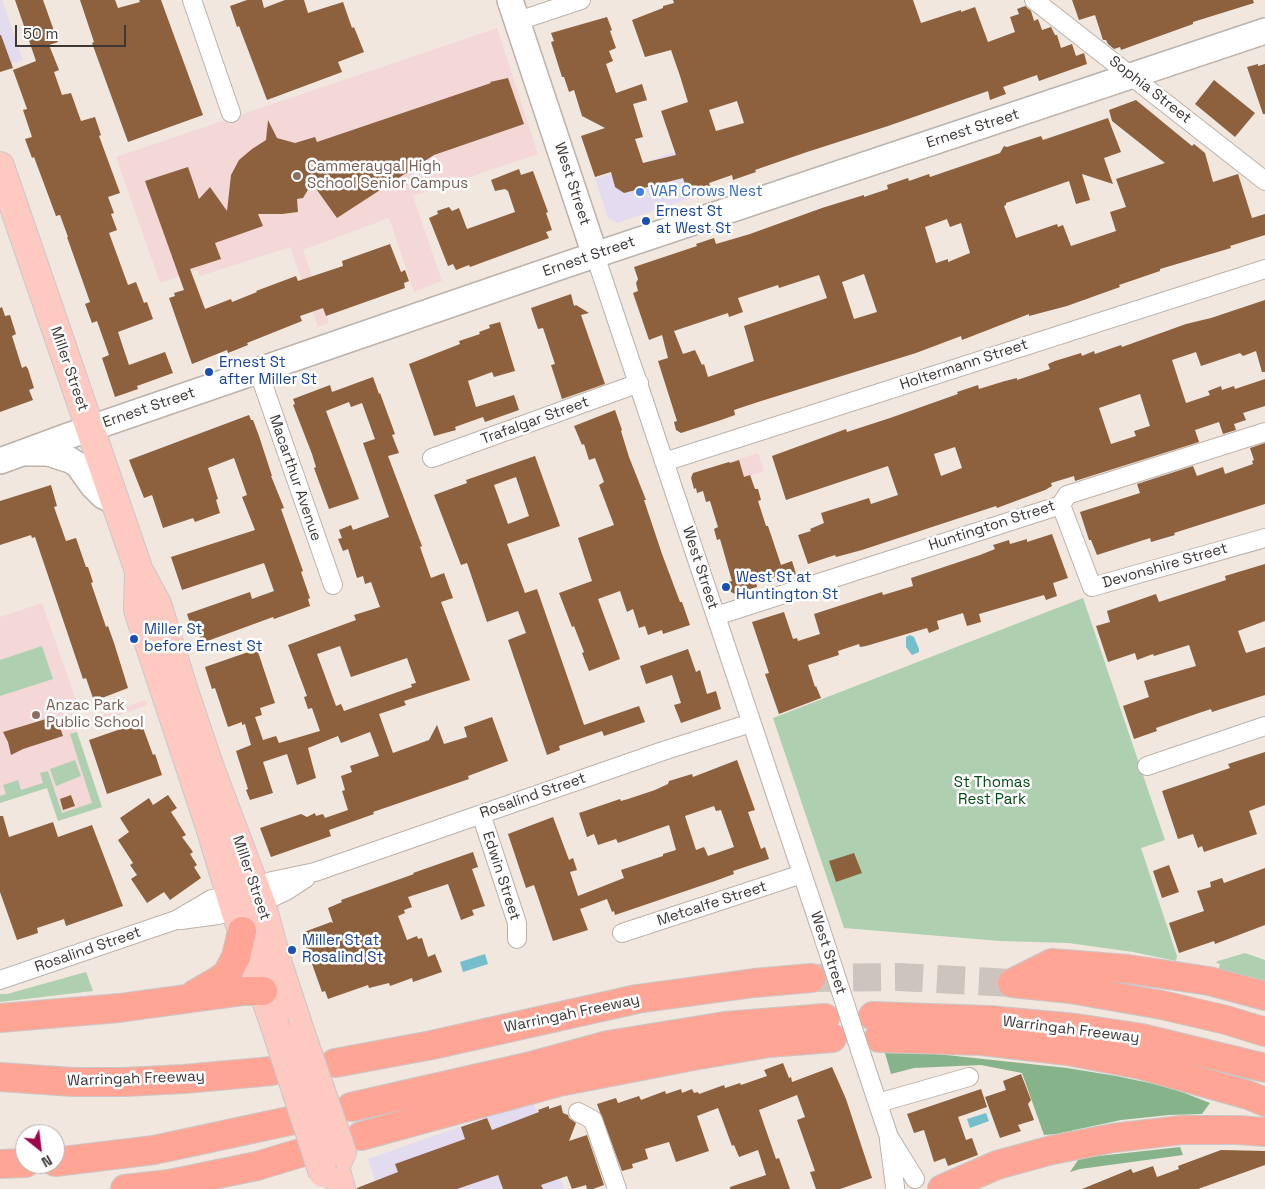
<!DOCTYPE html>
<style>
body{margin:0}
#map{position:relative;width:1265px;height:1189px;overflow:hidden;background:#f1e7df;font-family:"Space Grotesk",sans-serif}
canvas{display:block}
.north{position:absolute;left:15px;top:1124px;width:50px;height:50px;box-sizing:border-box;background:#fff;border:1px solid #b1afaf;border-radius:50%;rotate:151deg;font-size:14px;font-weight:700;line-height:20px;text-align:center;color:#3d3836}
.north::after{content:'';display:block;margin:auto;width:18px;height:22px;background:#9e0248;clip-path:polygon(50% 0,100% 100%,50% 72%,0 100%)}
.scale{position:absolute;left:15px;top:25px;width:111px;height:22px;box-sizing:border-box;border:2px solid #3d3836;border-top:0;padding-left:6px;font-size:15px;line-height:18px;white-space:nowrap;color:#3d3836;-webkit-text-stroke:4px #fff;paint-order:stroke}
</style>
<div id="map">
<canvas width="1265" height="1189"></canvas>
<div class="north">N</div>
<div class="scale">50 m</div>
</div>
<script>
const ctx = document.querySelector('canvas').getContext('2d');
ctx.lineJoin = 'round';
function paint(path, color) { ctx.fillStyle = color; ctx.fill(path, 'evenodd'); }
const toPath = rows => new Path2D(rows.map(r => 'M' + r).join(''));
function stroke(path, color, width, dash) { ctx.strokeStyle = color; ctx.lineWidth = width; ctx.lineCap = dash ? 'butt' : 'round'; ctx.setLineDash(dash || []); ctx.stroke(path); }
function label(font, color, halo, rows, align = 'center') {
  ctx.font = font + ' "Space Grotesk",sans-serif'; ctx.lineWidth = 5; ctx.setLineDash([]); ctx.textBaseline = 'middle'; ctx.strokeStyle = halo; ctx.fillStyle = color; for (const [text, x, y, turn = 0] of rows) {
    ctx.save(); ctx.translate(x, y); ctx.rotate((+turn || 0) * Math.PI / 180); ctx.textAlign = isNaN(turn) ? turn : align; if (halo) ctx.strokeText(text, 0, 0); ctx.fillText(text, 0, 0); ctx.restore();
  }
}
const commercial = toPath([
 [0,0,2,0,23,60,0,68],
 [675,152,691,198,617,223,608,218,595,179],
 [533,1101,564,1189,378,1189,368,1159]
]);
const education = toPath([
 [497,28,538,154,413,196,442,281,414,292,389,218,303,250,329,323,318,327,290,247,200,276,197,270,160,283,116,157],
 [758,453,764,471,699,492,693,473],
 [42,603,77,703,70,706,75,724,145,700,147,705,78,730,77,732,102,807,58,821,47,788,0,803,0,617]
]);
const green = toPath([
 [1083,598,1165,840,1141,848,1177,956,1176,961,1133,952,1068,943,1000,941,844,928,773,718],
 [42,646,53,679,0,696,0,660],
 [77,732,102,807,58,821,47,788,0,803,0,796,6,794,3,785,18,780,21,790,43,783,40,773,48,771,62,813,92,803,70,734],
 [75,760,81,776,56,786,50,769],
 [1245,953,1265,960,1265,982,1218,970,1220,964,1216,963,1218,961],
 [86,972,93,991,0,1002,0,994,7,994]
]);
const forest = toPath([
 [885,1053,937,1054,1067,1068,1116,1076,1169,1087,1210,1103,1202,1114,1169,1115,1121,1120,1056,1134,1044,1135,1022,1073,981,1065,914,1068,891,1074],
 [1180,1147,1183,1155,1080,1169,1070,1172,1078,1160,1090,1157]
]);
const water = toPath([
 [910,635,914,637,919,649,919,652,912,655,906,647,906,637],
 [485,954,488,964,463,972,460,962],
 [986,1113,989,1121,970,1128,967,1119]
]);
const building = toPath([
 [15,0,43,0,58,42,49,45,59,70,54,72,62,95,71,93,81,121,95,117,101,135,99,136,120,193,108,197,114,213,111,214,117,230,109,233,128,285,136,282,144,303,147,302,153,319,118,332,129,365,165,352,173,373,137,386,138,389,115,397,102,358,109,355,97,321,92,323,85,304,90,302,67,237,68,237,60,215,56,216,34,157,32,158,25,139,32,137,23,110,27,109,26,106,13,70,36,61],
 [80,0,115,0,118,8,140,2,139,0,161,0,203,115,128,142,92,43,94,42],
 [247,0,262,0,264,8,285,0,304,0,308,13,343,2,352,28,354,27,364,52,338,62,342,72,267,100,239,26,237,27,230,6],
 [673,0,913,0,921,23,961,10,961,12,975,7,988,42,1015,32,1010,17,1019,14,1017,9,1025,6,1031,11,1034,21,1038,19,1042,30,1051,27,1055,35,1057,35,1061,48,1072,44,1076,56,1084,53,1087,64,1039,81,1037,75,1003,87,1006,94,990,100,988,91,888,126,807,152,755,170,756,172,733,180,732,175,709,183,710,186,688,194,683,178,624,193,615,187,611,172,595,177,581,136,605,128,582,116,574,90,569,92,564,77,562,77,551,42,554,41,551,33,607,17,612,30,610,31,616,48,609,51,613,61,606,64,616,93,642,84,647,100,633,104,643,137,635,139,643,163,676,155,661,111,688,102,680,76,671,50,645,57,632,20,663,8,663,6,674,3],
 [737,101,744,123,716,131,709,110],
 [1072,0,1253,0,1254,3,1193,22,1193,24,1121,50,1120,47,1114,49,1108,44,1106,40,1103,40,1095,15,1079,20],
 [0,35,1,35,13,68,0,72],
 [1258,64,1258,66,1265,64,1265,114,1263,114,1247,67],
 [508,78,524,124,434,155,337,218,312,183,303,198,297,199,298,212,282,214,258,214,263,226,215,243,221,259,190,269,205,309,231,299,232,302,257,292,256,291,296,276,298,281,343,266,342,261,390,244,401,272,405,270,409,281,404,283,405,288,326,316,323,308,300,316,302,321,247,343,248,345,228,353,227,350,192,364,169,298,175,296,174,293,184,290,145,181,188,167,199,199,210,187,227,211,231,175,239,160,252,149,266,140,268,120,277,138,295,143,315,137,317,142,491,83,490,82],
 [1214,80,1255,113,1235,137,1195,104],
 [1136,100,1192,146,1194,144,1205,153,1213,182,1238,174,1252,218,1265,214,1265,235,1230,246,1231,248,1160,269,1160,271,1119,285,1120,287,1067,306,1029,316,1029,314,962,340,961,336,916,353,758,402,734,410,735,415,721,420,681,433,676,430,674,422,677,421,658,361,668,358,662,335,649,340,633,293,638,291,636,283,638,279,634,267,697,246,696,244,714,238,716,244,750,234,822,208,864,195,864,197,888,189,887,185,908,178,909,181,929,174,930,177,1000,153,1004,146,1007,147,1041,136,1043,140,1108,118,1121,152,1104,158,1113,184,1082,174,1090,200,1076,204,1069,181,1006,203,1006,205,1004,206,1016,238,1057,224,1058,227,1063,225,1071,246,1116,231,1110,212,1126,207,1116,179,1165,163,1112,121,1109,110],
 [947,219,950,227,961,223,970,253,948,262,948,259,936,263,925,227],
 [864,274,877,312,854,319,842,282],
 [819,275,827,298,744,326,754,361,708,377,704,364,702,365,695,350,683,354,674,331,728,313,729,317,743,312,738,298,778,285,779,288],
 [519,169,521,175,533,171,548,212,546,213,552,230,546,232,549,238,470,267,469,265,456,270,453,264,448,266,429,218,438,214,437,211,449,207,452,211,459,208,467,229,515,212,508,191,505,189,495,191,491,180],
 [571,294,574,306,576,305,589,313,581,315,605,384,562,399,551,365,555,364,543,328,538,329,531,308],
 [1265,300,1265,372,1262,372,1256,351,1243,356,1240,353,1201,366,1196,352,1172,360,1186,403,1210,395,1208,391,1221,386,1222,390,1234,386,1235,389,1265,379,1265,406,1243,413,1246,420,1234,424,1236,430,1223,434,1219,422,1195,430,1199,442,1075,481,1074,476,1051,483,1052,486,1045,490,997,508,996,506,862,550,836,557,835,555,808,564,798,535,811,531,810,529,824,523,821,513,869,498,871,504,898,495,888,466,786,500,772,456,846,429,847,432,890,418,958,394,957,392,978,385,979,389,1005,381,1017,378,1017,380,1050,369,1048,364,1055,361,1081,353,1082,356,1094,351,1095,354,1121,345,1122,347,1186,324,1211,318],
 [1140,394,1150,426,1134,431,1136,436,1111,444,1099,408],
 [955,447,962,468,941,476,934,454],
 [2,307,5,316,10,315,16,334,12,336,22,368,26,366,28,369,34,388,29,390,33,400,0,412,0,308],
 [500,322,515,371,494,377,492,372,468,381,476,407,514,395,519,410,485,422,483,417,455,427,456,430,434,436,409,364,460,344,459,341,480,334,479,332,490,328,489,325],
 [373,377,379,394,380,393,395,434,392,435,399,453,388,456,422,546,420,547,431,578,444,573,453,598,441,602,470,680,404,701,406,705,379,714,393,753,429,740,437,725,444,744,467,737,464,727,492,717,508,761,468,776,469,779,373,812,374,814,329,830,331,836,271,857,260,828,301,814,307,817,315,813,316,816,323,814,325,818,348,810,342,791,345,790,341,776,352,772,350,766,379,756,370,732,341,743,338,736,308,748,316,778,297,785,287,754,263,762,273,793,250,800,246,790,248,789,236,751,251,745,245,724,242,725,242,722,228,727,215,688,212,689,205,667,257,649,275,703,260,708,262,715,255,717,263,740,276,736,279,743,320,731,312,708,308,709,304,697,307,696,288,645,356,620,354,615,380,607,371,582,365,584,363,576,357,578,348,549,343,551,338,539,342,538,339,530,351,525,353,530,389,517,363,443,375,439,362,403,351,407,349,402,326,411,359,499,329,509,314,468,316,467,312,454,293,405,295,404,293,399,330,385,332,392],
 [340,646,351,677,407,658,416,683,411,684,412,687,344,711,341,704,336,706,317,654],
 [615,410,622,430,621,431,629,457,646,500,644,500,662,554,680,602,682,602,690,625,663,634,662,630,648,635,645,626,639,628,633,609,627,612,620,591,598,599,620,659,589,671,582,653,584,652,574,626,572,627,559,593,592,581,578,538,614,525,599,485,604,482,595,458,589,460,584,444,582,445,574,426],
 [249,415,251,420,253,420,259,436,272,476,271,476,284,508,281,509,303,571,301,572,310,598,308,599,310,606,274,619,273,617,202,643,197,631,192,629,187,614,250,592,252,599,274,591,264,563,182,590,171,557,255,530,242,497,247,495,234,458,208,468,218,499,216,500,220,513,195,522,193,518,163,528,152,495,144,498,129,460],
 [1265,443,1265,504,1174,533,1175,535,1151,542,1150,538,1097,555,1091,540,1089,540,1080,512,1140,493,1137,484,1193,466,1197,476,1223,467,1225,474,1253,464,1252,461,1254,460,1250,448],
 [535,456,560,526,507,544,525,593,537,589,584,725,639,706,645,722,604,736,602,731,559,746,560,750,547,755,508,640,526,633,518,611,487,622,467,563,461,565,434,495,467,483,466,480],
 [516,477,529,516,508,524,494,485],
 [739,460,744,477,750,475,755,489,758,489,761,500,758,501,766,526,768,526,781,565,792,561,796,574,782,579,781,575,756,583,757,587,735,594,731,592,728,582,732,581,720,539,717,540,714,529,718,527,710,501,706,502,703,491,697,493,696,488,694,489,691,478,693,473,729,462,730,463],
 [51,485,57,506,54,507,66,541,76,538,86,567,88,567,93,582,91,583,106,627,108,626,114,643,128,688,94,701,86,678,83,679,35,537,32,538,31,535,0,545,0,501],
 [1052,534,1068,578,1053,583,1057,596,1046,600,1044,595,979,614,981,622,967,626,963,613,937,621,939,629,929,633,927,628,866,646,860,647,859,644,838,651,839,655,808,665,815,687,816,686,821,698,779,714,765,674,769,673,752,622,784,612,793,639,797,638,798,641,820,634,814,614,882,592,883,595,913,586,911,578,980,555,995,549,993,545,1009,540,1010,544,1027,539,1027,542],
 [1265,564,1265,621,1238,631,1246,653,1265,647,1265,695,1212,712,1211,709,1196,714,1156,728,1157,731,1134,739,1123,706,1149,697,1144,681,1196,666,1189,645,1154,656,1153,654,1137,660,1135,653,1108,662,1096,626,1110,622,1107,611,1156,594,1159,602,1226,580,1225,576],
 [688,649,696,672,700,670,707,694,716,691,721,709,681,723,674,705,681,703,672,675,646,684,640,666],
 [56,716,63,736,23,749,11,755,8,742,3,732],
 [138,723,139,726,142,725,153,755,155,754,162,775,107,794,89,740],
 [1265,752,1265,805,1249,811,1257,834,1204,852,1202,846,1198,848,1193,834,1178,839,1162,791,1230,768,1228,764],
 [737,760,755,810,748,812,761,849,765,847,769,859,733,871,734,874,715,881,615,915,614,911,612,912,607,899,580,909,588,930,553,941,534,885,526,888,508,834,553,817,569,860,573,858,577,870,570,872,578,896,624,878,621,870,663,856,663,854,676,850,669,825,618,843,616,839,598,845,594,834,587,837,579,813,620,799,621,801,628,799,655,790,668,784,669,781,692,774,693,777],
 [714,806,716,811,721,810,734,847,708,856,704,847,696,850,685,816],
 [71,795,75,806,63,810,60,799],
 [168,795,177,808,171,812,186,835,182,837,193,852,190,854,197,865,194,867,201,878,170,900,164,892,147,903,131,879,137,875,130,865,133,863,118,840,129,832,120,818,149,798,153,805],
 [0,816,3,816,9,837,53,822,58,837,92,825,123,906,66,926,64,919,37,928,38,933,17,940,0,892],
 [473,852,478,867,472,869,485,906,472,910,474,915,461,920,448,884,408,897,412,907,404,910,405,913,398,916,407,940,417,936,418,939,422,938,428,957,435,954,442,972,413,982,412,978,390,986,389,983,369,988,368,985,328,999,325,991,322,992,306,947,310,946,304,932,331,922,333,923,328,908,342,902,341,900,414,874,413,873],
 [854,853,862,873,836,882,829,861],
 [1169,865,1179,892,1162,898,1153,871],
 [1265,868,1265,925,1215,944,1214,941,1179,953,1169,923,1204,911,1197,891,1211,887,1210,882,1222,878,1224,883],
 [783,1063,789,1078,791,1077,792,1082,832,1067,846,1099,872,1178,840,1189,816,1189,810,1172,815,1171,797,1120,805,1117,797,1095,759,1110,776,1159,779,1158,790,1189,730,1189,730,1187,766,1175,758,1150,739,1157,734,1145,732,1146,718,1108,697,1116,709,1151,676,1162,669,1142,645,1149,648,1159,632,1164,633,1168,622,1171,597,1104,616,1098,618,1103,639,1096,641,1100,665,1091,666,1094,681,1089,682,1093,692,1089,694,1093,698,1092,699,1094,724,1085,725,1088,740,1083,741,1085,767,1076,764,1070],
 [1021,1074,1031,1100,1028,1104,1034,1120,1018,1125,1021,1131,1000,1138,985,1097,1006,1090,1003,1081],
 [981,1089,987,1107,958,1117,966,1140,972,1138,978,1155,948,1166,945,1158,934,1162,924,1130,914,1133,907,1114],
 [561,1105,563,1113,568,1115,569,1118,576,1123,569,1141,587,1135,604,1185,593,1189,587,1189,586,1185,572,1189,567,1176,541,1185,543,1189,503,1189,498,1175,457,1189,357,1189,357,1188,398,1172,395,1164,465,1139,461,1127,487,1118,492,1130,539,1112,538,1110,549,1106,549,1109],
 [1221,1150,1265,1151,1265,1165,1198,1189,1082,1189,1131,1169,1133,1173,1153,1166,1157,1177,1179,1169,1178,1166]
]);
const highwayTunnel = toPath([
 [811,978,898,977,1012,983]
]);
const street = toPath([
 [192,0,231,113],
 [1034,0,1265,181],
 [518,21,581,0],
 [595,255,820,927],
 [258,370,333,585],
 [432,458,639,383],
 [664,462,1265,269],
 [1061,505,1092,587,1265,538],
 [716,616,1061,505,1067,495,1265,432],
 [1147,766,1265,726],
 [481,814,517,923,517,939],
 [256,887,272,881,315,872,663,751,751,723],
 [261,903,286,891,306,878],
 [181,920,218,915,235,910],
 [622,933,802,874],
 [0,980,176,920,212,899,230,896],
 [860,1050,889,1137,915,1179],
 [878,1103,969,1077],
 [578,1112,593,1120,617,1189],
 [889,1140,895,1187]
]);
const secondary = toPath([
 [510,0,595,255],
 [28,453,48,453,70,460,78,465,93,486,103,496,116,502],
 [0,461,68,436,571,263,1265,31]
]);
const primary = toPath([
 [0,166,139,571,157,604,183,688,210,768,262,906,277,961,301,1034],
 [139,571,138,610,210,827,235,910,274,1023],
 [341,1189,335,1167,342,1152]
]);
const highway = toPath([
 [1012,983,1052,963,1128,969,1209,981,1265,996],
 [1012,983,1070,989,1162,1005,1226,1020,1265,1032],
 [195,994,219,980,227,974,236,957,242,931],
 [873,1016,989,1020,1076,1028,1142,1038,1265,1068],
 [0,1018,119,1008,244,991,263,991],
 [879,1038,982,1041,1068,1051,1141,1065,1248,1095,1265,1102],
 [335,1063,432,1045,637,999,754,983,811,978],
 [0,1077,73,1082,124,1082,184,1079,272,1071],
 [351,1107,527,1067,608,1045,725,1026,825,1018],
 [361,1136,559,1082,693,1056,769,1043,832,1038],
 [55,1162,154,1150,289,1121],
 [0,1164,25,1163],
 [125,1189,169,1184,257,1166,300,1153],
 [942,1189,997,1165,1052,1150,1113,1138,1182,1130,1238,1130,1265,1132]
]);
const streetBridge = toPath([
 [820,927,860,1050]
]);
const primaryBridge = toPath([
 [274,1023,323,1173],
 [301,1034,342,1152]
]);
const markers = [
 [297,176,5,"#8d6e63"],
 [640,192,5,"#3f7fe0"],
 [646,221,5,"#1a4fb4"],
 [209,372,5,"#1a4fb4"],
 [726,587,5,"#1a4fb4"],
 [134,639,5,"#1a4fb4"],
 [36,715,5,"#8d6e63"],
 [292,950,5,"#1a4fb4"]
];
const streetNames = [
 ["Sophia Street",1150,90,38],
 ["Ernest Street",973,129,-18],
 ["West Street",572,184,72],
 ["Ernest Street",589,257,-19],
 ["Holtermann Street",964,365,-18],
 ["Miller Street",69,369,71],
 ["Ernest Street",149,408,-19],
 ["Trafalgar Street",535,421,-20],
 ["Macarthur Avenue",295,478,71],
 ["Huntington Street",992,526,-18],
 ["Devonshire Street",1165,566,-16],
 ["West Street",700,568,72],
 ["Rosalind Street",533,796,-19],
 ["Edwin Street",501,876,72],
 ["Miller Street",251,878,71],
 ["Metcalfe Street",712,904,-18],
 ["Rosalind Street",88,950,-19],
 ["West Street",828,953,72],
 ["Warringah Freeway",572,1014,-12],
 ["Warringah Freeway",1071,1030,7],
 ["Warringah Freeway",136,1079,-2]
];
const educationNames = [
 ["Cammeraygal High",307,167],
 ["School Senior Campus",307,184],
 ["Anzac Park",46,706],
 ["Public School",46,723]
];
const shopNames = [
 ["VAR Crows Nest",650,192]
];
const transitNames = [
 ["Ernest St",656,212],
 ["at West St",656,229],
 ["Ernest St",219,363],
 ["after Miller St",219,380],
 ["West St at",736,578],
 ["Huntington St",736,595],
 ["Miller St",144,630],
 ["before Ernest St",144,647],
 ["Miller St at",302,941],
 ["Rosalind St",302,958]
];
const parkNames = [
 ["St Thomas",992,783],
 ["Rest Park",992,800]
];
paint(commercial, '#e3dbf0');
paint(education, '#f3d8d7');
paint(green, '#aed0b0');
paint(forest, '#86b389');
paint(water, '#74bfcb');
paint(building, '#8d603e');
stroke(highwayTunnel, '#cdc4bd', 28, [28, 14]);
stroke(street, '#bbb2ab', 20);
stroke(secondary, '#bbb2ab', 28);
stroke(primary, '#c9c7c7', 30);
stroke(highway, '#c9c7c7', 30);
stroke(street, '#fff', 18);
stroke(secondary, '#fff', 25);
stroke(primary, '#fec9c0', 28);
stroke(highway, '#fea596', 28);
stroke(streetBridge, '#bbb2ab', 20, []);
stroke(primaryBridge, '#c9c7c7', 30, []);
stroke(streetBridge, '#fff', 18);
stroke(primaryBridge, '#fec9c0', 28);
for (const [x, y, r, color] of markers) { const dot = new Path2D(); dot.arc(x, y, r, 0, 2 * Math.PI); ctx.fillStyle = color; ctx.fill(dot); stroke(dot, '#fff', 2); }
label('15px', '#3d3836', '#fff', streetNames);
label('15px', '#785e54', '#fff', educationNames, 'left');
label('15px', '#366cbe', '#fff', shopNames, 'left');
label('15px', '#164399', '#fff', transitNames, 'left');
label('15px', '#014a15', '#fff', parkNames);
</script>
